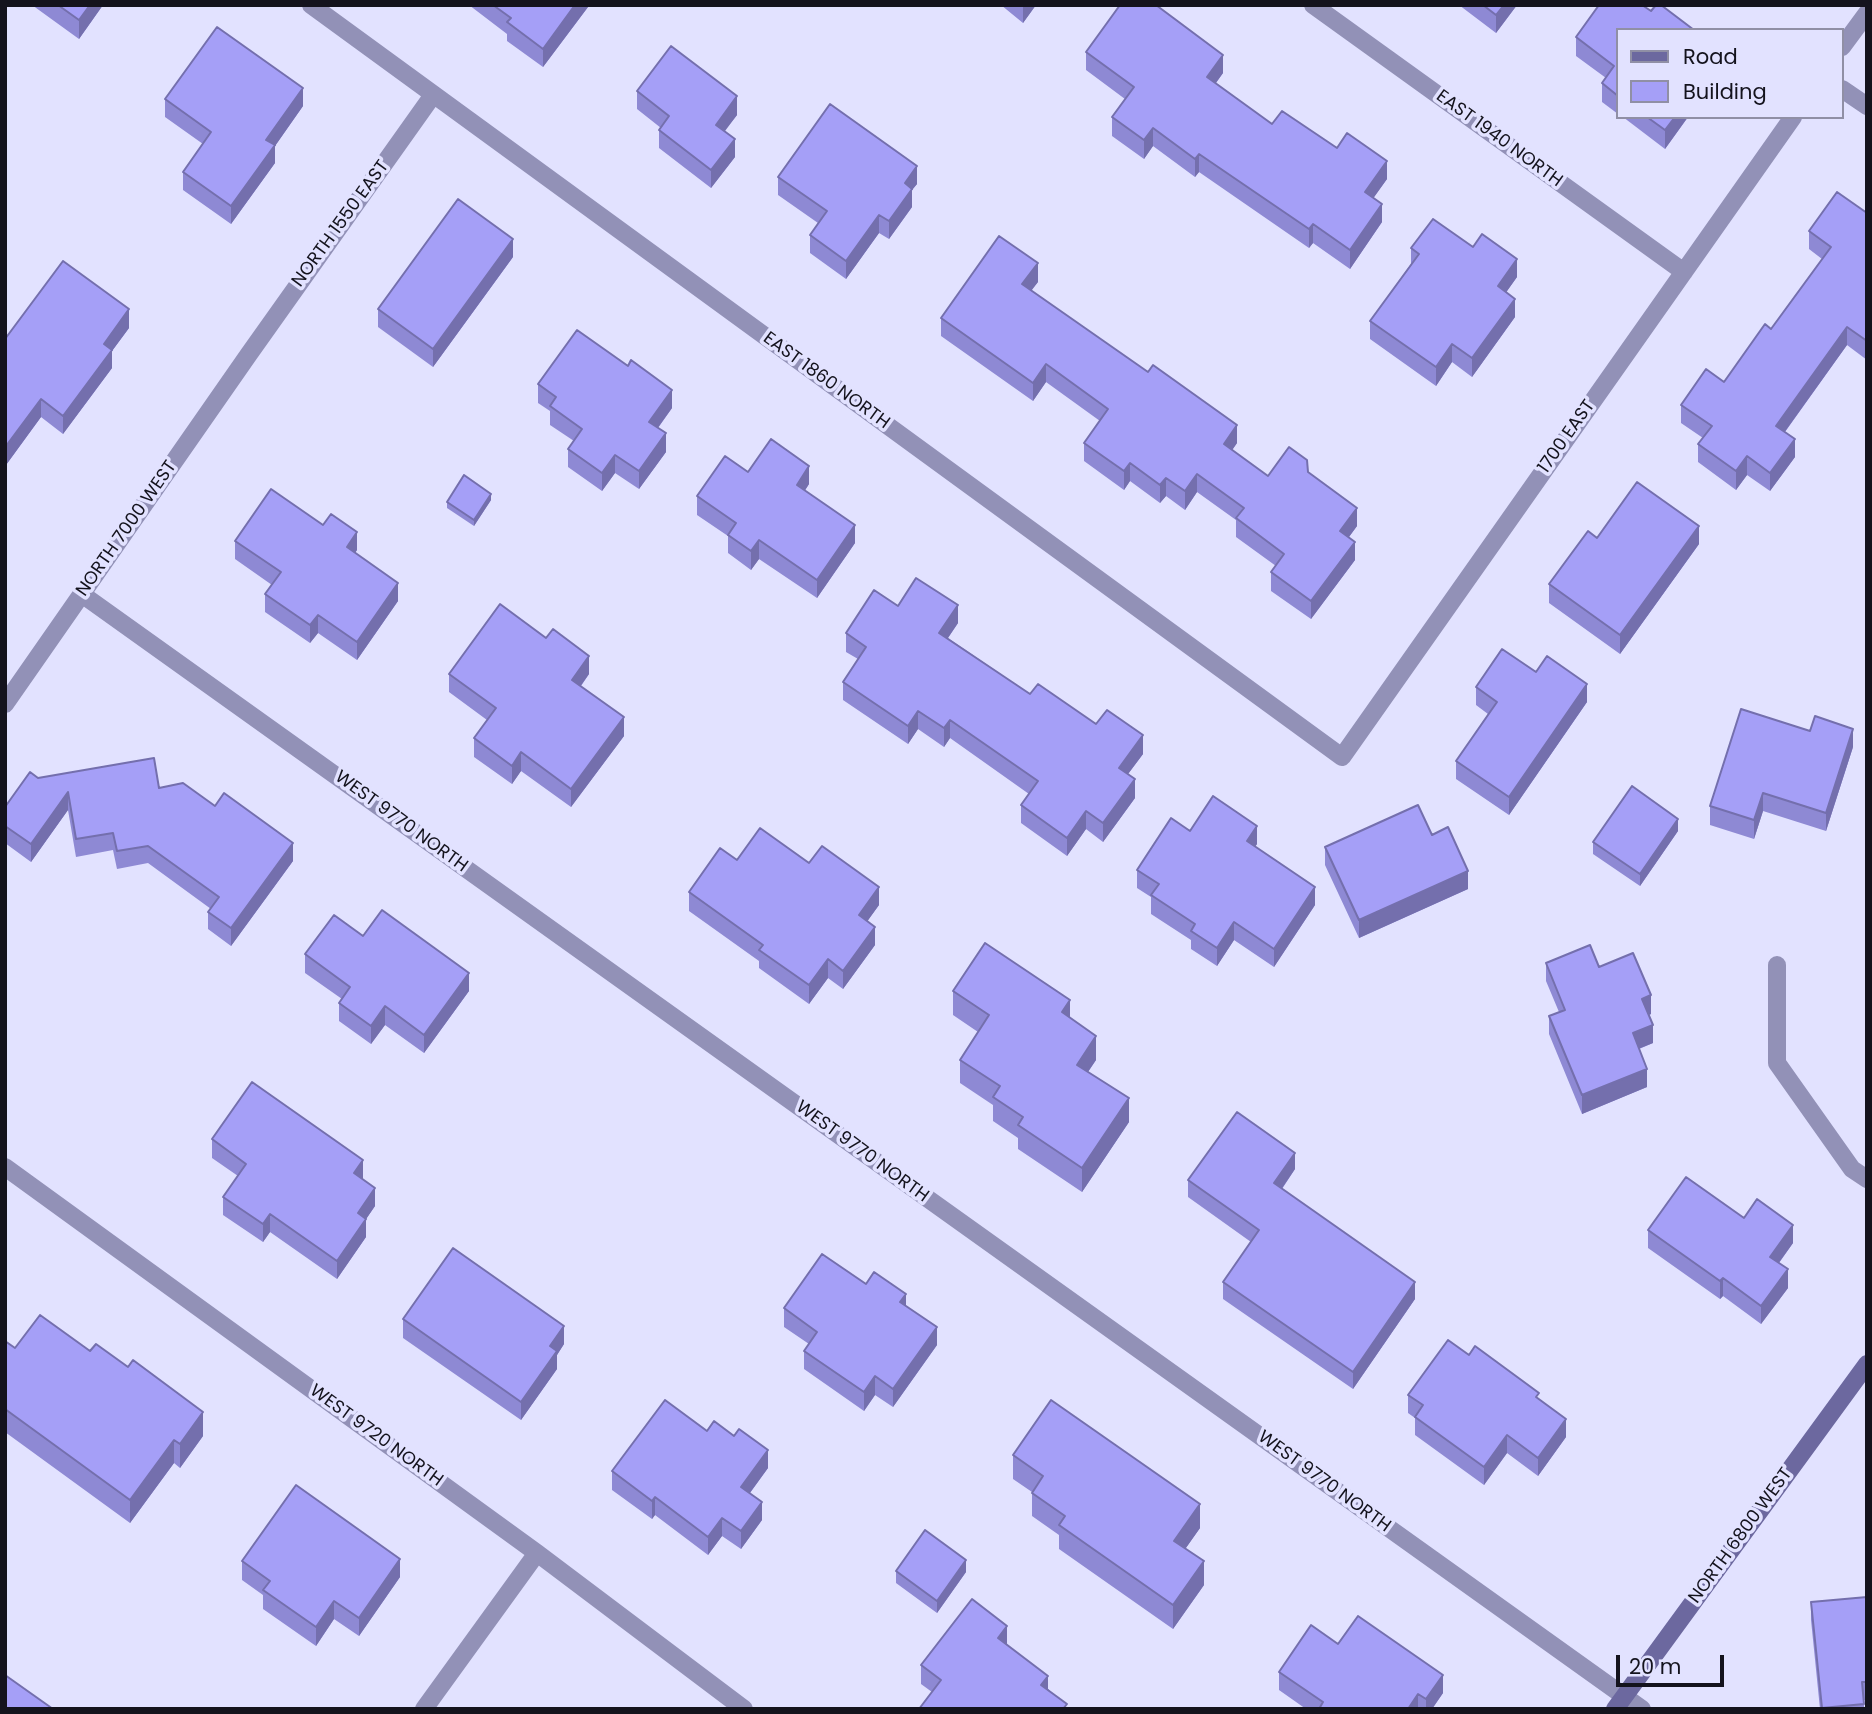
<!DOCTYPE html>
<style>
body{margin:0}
#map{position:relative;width:1872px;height:1714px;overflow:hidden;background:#e2e2ff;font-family:Poppins,sans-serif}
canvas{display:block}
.frame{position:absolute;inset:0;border:7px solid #14131d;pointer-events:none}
.legend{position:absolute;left:1616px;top:28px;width:228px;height:91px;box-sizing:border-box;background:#e2e2ff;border:2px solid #908fa5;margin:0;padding:9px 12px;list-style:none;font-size:21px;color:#14131d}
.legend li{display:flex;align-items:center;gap:14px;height:35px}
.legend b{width:35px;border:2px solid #908fa5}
.scale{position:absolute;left:1616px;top:1655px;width:108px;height:32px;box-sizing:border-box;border:4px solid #14131d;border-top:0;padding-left:9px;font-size:21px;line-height:24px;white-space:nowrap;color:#14131d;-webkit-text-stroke:5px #e2e2ff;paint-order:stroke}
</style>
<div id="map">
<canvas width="1872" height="1714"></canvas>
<div class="frame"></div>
<ul class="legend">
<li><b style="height:9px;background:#6c689f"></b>Road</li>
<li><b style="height:19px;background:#a59ff7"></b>Building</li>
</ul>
<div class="scale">20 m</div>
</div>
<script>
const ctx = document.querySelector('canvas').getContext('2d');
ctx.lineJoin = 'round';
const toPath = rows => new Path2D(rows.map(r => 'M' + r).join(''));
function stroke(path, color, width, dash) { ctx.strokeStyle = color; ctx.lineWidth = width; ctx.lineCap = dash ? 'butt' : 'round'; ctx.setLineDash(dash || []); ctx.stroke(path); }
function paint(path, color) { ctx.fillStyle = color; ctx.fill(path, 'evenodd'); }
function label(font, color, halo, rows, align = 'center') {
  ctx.font = font + ' Poppins,sans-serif'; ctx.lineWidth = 7; ctx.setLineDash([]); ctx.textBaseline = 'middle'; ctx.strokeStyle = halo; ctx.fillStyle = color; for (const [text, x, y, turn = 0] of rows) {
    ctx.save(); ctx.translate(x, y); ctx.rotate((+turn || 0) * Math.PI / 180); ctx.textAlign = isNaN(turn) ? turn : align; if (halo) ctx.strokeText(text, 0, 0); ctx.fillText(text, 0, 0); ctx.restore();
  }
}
const street = toPath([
 [311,5,1342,757,1793,117],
 [1313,5,1684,272],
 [1842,47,1867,13],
 [1842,89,1867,106],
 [83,595,1642,1709],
 [5,704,249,354,433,95],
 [1777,965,1777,1063,1852,1169,1867,1179],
 [5,1167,537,1553,744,1709],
 [424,1709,537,1553]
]);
const secondary = toPath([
 [1615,1709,1867,1364]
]);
const wall = toPath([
 [32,5,103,5,79,39],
 [469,5,588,5,588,7,543,67,507,41,507,34],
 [1001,5,1036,5,1023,23],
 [1459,5,1517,5,1496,33],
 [1651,11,1618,30,1618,114,1602,102,1602,83,1606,78,1576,56,1576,37],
 [1086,52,1223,73,1216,83,1272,124,1337,148,1387,179,1373,198,1382,222,1350,269,1313,243,1309,248,1199,172,1195,177,1153,146,1144,159,1112,136,1112,117,1125,99,1086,70],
 [637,91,737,115,724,131,735,157,711,188,659,148,659,130,661,128,637,109],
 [165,99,303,106,275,146,275,163,231,224,183,190,183,172,203,144,165,117],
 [1623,117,1688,117,1665,149],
 [778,177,917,184,912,190,912,207,889,239,879,233,846,279,810,253,810,235,818,223,778,195],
 [1867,213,1867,360,1847,345,1785,432,1795,457,1770,491,1747,475,1736,490,1698,462,1698,444,1703,438,1681,423,1681,405,1724,382,1771,329,1822,259,1809,249,1809,231],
 [1411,248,1517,277,1506,292,1515,317,1472,377,1452,362,1436,386,1370,339,1370,321,1411,264],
 [513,257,433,367,378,327,378,309],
 [1038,282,1031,290,1237,443,1232,450,1268,476,1308,472,1357,526,1349,537,1355,560,1311,619,1271,591,1271,572,1276,566,1236,537,1236,520,1197,492,1185,510,1166,496,1160,503,1130,481,1124,490,1084,461,1084,443,1100,421,1046,382,1033,401,941,336,941,318],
 [129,328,112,351,112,368,63,434,41,417,6,465,5,464,5,339],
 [538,384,672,408,658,428,666,452,639,489,615,473,602,491,568,467,568,449,574,441,550,425,550,411,538,403],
 [748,472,809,484,805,490,855,543,817,598,759,559,751,570,728,553,728,536,697,515,697,496],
 [491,500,474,526,447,508,447,502],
 [1597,538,1699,544,1620,654,1549,603,1549,584],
 [235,541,357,550,355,552,398,601,357,660,318,633,310,643,265,612,265,594,272,585,235,559],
 [898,606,958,623,948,638,1030,694,1096,724,1143,754,1128,774,1135,798,1103,842,1086,829,1067,856,1021,823,1021,805,1029,794,950,738,944,747,918,729,908,744,843,700,843,682,858,659,846,652,846,633],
 [1536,672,1587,702,1509,815,1456,779,1456,761,1488,714,1476,705,1476,687],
 [449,674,589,674,581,686,624,736,571,807,521,771,512,784,474,757,474,738,487,720,449,692],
 [1853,747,1826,831,1763,811,1754,839,1710,825,1710,806],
 [38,778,159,788,215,806,293,861,231,946,208,929,208,912,211,909,148,863,117,869,113,850,76,857,68,810,31,862,5,843,5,807],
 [1190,831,1257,844,1255,846,1315,905,1274,967,1234,940,1217,966,1191,949,1191,940,1151,914,1151,897,1137,888,1137,870],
 [1678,831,1640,886,1593,854,1593,842],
 [1432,835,1468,889,1359,938,1325,865,1325,847],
 [737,860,809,863,879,905,867,921,875,945,843,989,828,978,809,1004,759,968,759,961,689,911,689,892],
 [363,936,469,991,424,1053,385,1025,371,1044,339,1021,339,1003,342,999,305,973,305,954],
 [1546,963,1599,967,1651,1014,1649,1015,1653,1043,1639,1049,1647,1087,1582,1114,1549,1034,1549,1016,1559,1012,1546,981],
 [953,991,1070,1018,1096,1060,1088,1072,1129,1122,1082,1192,1018,1149,1018,1138,993,1121,993,1105,960,1083,960,1060,978,1032,953,1015],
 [212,1139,363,1179,363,1180,375,1206,366,1219,366,1237,337,1279,270,1232,263,1242,223,1215,223,1197,238,1176,212,1158],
 [1295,1169,1282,1189,1415,1299,1353,1389,1223,1299,1223,1282,1251,1242,1188,1197,1188,1180],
 [1744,1218,1793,1243,1779,1263,1788,1288,1761,1324,1723,1296,1720,1299,1648,1248,1648,1230],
 [866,1284,906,1306,937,1345,893,1407,875,1395,864,1411,804,1369,804,1351,809,1344,784,1327,784,1308],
 [403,1319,564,1344,557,1355,557,1369,521,1420,403,1338],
 [5,1341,15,1348,203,1436,180,1468,174,1463,130,1523,5,1432],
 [1469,1355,1539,1399,1566,1437,1538,1476,1507,1453,1484,1485,1415,1435,1415,1418,1408,1413,1408,1395],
 [707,1431,768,1468,750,1493,762,1520,741,1549,722,1536,708,1555,655,1515,652,1519,612,1490,612,1471],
 [1013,1455,1200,1528,1185,1549,1204,1585,1173,1629,1059,1549,1059,1535,1032,1516,1032,1492,1013,1479],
 [242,1561,400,1577,359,1636,334,1619,316,1646,263,1609,263,1595,242,1580],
 [896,1571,966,1572,937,1613,896,1583],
 [1867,1597,1867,1700,1864,1700,1864,1709,1820,1709,1811,1620,1811,1602],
 [1338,1644,1443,1693,1432,1709,1306,1709,1279,1690,1279,1672],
 [1007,1645,1067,1709,932,1692,921,1684,921,1665]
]);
const shadedWall = toPath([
 [90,5,103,5,79,39,79,20],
 [575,5,588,5,588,7,543,67,543,49],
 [1023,5,1036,5,1023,23],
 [1504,5,1517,5,1496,33,1496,15],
 [1223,55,1223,73,1207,95,1207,77],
 [303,88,303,106,275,146,275,163,231,224,231,206,266,140],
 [737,96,737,115,716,143,716,125],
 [1675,117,1688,117,1665,149,1665,130],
 [1153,128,1153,146,1144,159,1144,140],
 [735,139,735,157,711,188,711,170],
 [1199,154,1199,172,1195,177,1195,159],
 [1387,161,1387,179,1365,210,1365,192],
 [917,166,917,184,912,190,912,207,889,239,889,221,905,183],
 [1382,204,1382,222,1350,269,1350,250],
 [879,215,879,233,846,279,846,261],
 [1313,224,1313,243,1309,248,1309,229],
 [513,239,513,257,433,367,433,349],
 [1517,259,1517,277,1498,304,1498,286],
 [1038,263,1038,282,1022,303,1022,284],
 [1515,299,1515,317,1472,377,1472,358],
 [129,309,129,328,112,351,112,368,63,434,63,416,104,344],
 [1847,327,1847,345,1776,444,1776,426],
 [1452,344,1452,362,1436,386,1436,367],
 [1046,364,1046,382,1033,401,1033,383],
 [672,390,672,408,649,440,649,422],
 [41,399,41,417,6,465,6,446],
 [1237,425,1237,443,1224,462,1224,444],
 [666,433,666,452,639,489,639,471],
 [1795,439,1795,457,1770,491,1770,473],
 [615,455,615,473,602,491,602,473],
 [1747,456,1747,475,1736,490,1736,471],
 [1130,463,1130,481,1124,490,1124,471],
 [809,466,809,484,797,503,797,485],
 [1197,474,1197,492,1185,510,1185,491],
 [1166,478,1166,496,1160,503,1160,485],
 [491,494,491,500,474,526,474,520],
 [1357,508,1357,526,1340,549,1340,531],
 [855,525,855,543,817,598,817,580],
 [1699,526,1699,544,1620,654,1620,635],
 [357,532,357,550,347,565,347,547],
 [759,540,759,559,751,570,751,551],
 [1355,542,1355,560,1311,619,1311,601],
 [398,583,398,601,357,660,357,642],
 [958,605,958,623,939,651,939,633],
 [318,615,318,633,310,643,310,625],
 [589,656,589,674,572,698,572,680],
 [1587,684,1587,702,1509,815,1509,797],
 [918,711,918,729,908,744,908,726],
 [624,717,624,736,571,807,571,789],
 [950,720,950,738,944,747,944,728],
 [1853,729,1853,747,1826,831,1826,813],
 [1143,735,1143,754,1119,786,1119,768],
 [521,752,521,771,512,784,512,766],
 [1135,779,1135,798,1103,842,1103,823],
 [68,792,68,810,31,862,31,844],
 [1763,793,1763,811,1754,839,1754,820],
 [1086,811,1086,829,1067,856,1067,838],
 [1678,819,1678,831,1640,886,1640,874],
 [1257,826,1257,844,1247,859,1247,841],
 [293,843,293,861,231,946,231,928],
 [1468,871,1468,889,1359,938,1359,920],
 [879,887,879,905,859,933,859,915],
 [1315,887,1315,905,1274,967,1274,949],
 [1234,922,1234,940,1217,966,1217,948],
 [875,927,875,945,843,989,843,971],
 [828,959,828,978,809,1004,809,985],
 [469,973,469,991,424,1053,424,1035],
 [1651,995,1651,1014,1642,1018,1642,999],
 [1070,1000,1070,1023,1062,1012],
 [385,1006,385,1025,371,1044,371,1026],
 [1653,1025,1653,1043,1633,1051,1633,1033],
 [1096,1036,1096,1060,1077,1088,1077,1065],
 [1647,1069,1647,1087,1582,1114,1582,1095],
 [1129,1098,1129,1122,1082,1192,1082,1168],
 [1295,1153,1295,1169,1274,1200,1274,1183],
 [363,1160,363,1179,354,1192,354,1173],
 [375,1188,375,1206,358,1231,358,1213],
 [270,1214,270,1232,263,1242,263,1224],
 [366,1219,366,1237,337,1279,337,1261],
 [1793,1225,1793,1243,1770,1275,1770,1257],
 [1788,1269,1788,1288,1761,1324,1761,1306],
 [1723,1278,1723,1296,1720,1299,1720,1281],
 [1415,1282,1415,1299,1353,1389,1353,1372],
 [906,1294,906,1312,900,1302],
 [564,1326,564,1344,557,1355,557,1369,521,1420,521,1402,550,1346],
 [937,1327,937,1345,893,1407,893,1389],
 [875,1376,875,1395,864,1411,864,1392],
 [203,1412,203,1436,180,1468,180,1444],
 [1566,1419,1566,1437,1538,1476,1538,1458],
 [1507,1435,1507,1453,1484,1485,1484,1467],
 [174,1440,174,1463,130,1523,130,1500],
 [768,1450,768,1468,741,1505,741,1487],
 [655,1497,655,1515,652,1519,652,1501],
 [762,1502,762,1520,741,1549,741,1531],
 [1200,1504,1200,1528,1174,1565,1174,1541],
 [722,1518,722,1536,708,1555,708,1537],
 [400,1559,400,1577,359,1636,359,1618],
 [966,1560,966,1572,937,1613,937,1601],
 [1204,1561,1204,1585,1173,1629,1173,1605],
 [334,1601,334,1619,316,1646,316,1627],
 [1007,1626,1007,1644,998,1656,998,1638],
 [1443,1675,1443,1693,1432,1709,1426,1709,1426,1699],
 [1048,1676,1048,1694,1041,1685],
 [1418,1694,1418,1709,1408,1709]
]);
const building = toPath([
 [58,5,90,5,79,20,58,5],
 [493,5,575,5,543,49,507,22,511,18,493,5],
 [1120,5,1156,5,1223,55,1207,77,1272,124,1282,111,1337,148,1347,133,1387,161,1365,192,1382,204,1350,250,1313,224,1309,229,1199,154,1195,159,1153,128,1144,140,1112,117,1134,87,1086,52,1120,5],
 [1483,5,1504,5,1496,15,1483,5],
 [1599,5,1642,5,1651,11,1656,5,1661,5,1694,30,1618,30,1618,96,1602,83,1614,66,1576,37,1599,5],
 [217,27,303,88,266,140,275,145,231,206,183,172,211,132,165,99,217,27],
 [671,46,737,96,716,125,735,139,711,170,659,130,669,116,637,91,671,46],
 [830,104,917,166,905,183,912,189,889,221,879,215,846,261,810,235,827,211,778,177,830,104],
 [1647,117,1675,117,1665,130,1647,117],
 [1837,192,1867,213,1867,341,1847,327,1776,426,1795,439,1770,473,1747,456,1736,471,1698,444,1712,426,1681,405,1706,369,1724,382,1765,324,1771,329,1831,247,1809,231,1837,192],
 [458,199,513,239,433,349,378,309,458,199],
 [1433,219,1473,247,1482,234,1517,259,1498,286,1515,299,1472,358,1452,344,1436,367,1370,321,1419,254,1411,248,1433,219],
 [999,236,1038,263,1022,284,1148,372,1153,365,1237,425,1224,444,1268,476,1289,447,1307,460,1308,472,1357,508,1340,531,1355,542,1311,601,1271,572,1284,554,1236,518,1244,508,1197,474,1185,491,1166,478,1160,485,1130,463,1124,471,1084,443,1108,409,1046,364,1033,383,941,318,999,236],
 [63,261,129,309,104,344,112,350,63,416,41,399,6,446,5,339,63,261],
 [577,330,628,366,631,360,672,390,649,422,666,433,639,471,615,455,602,473,568,449,582,429,550,406,556,397,538,384,577,330],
 [771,439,809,466,797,485,855,525,817,580,759,540,751,551,728,535,736,523,697,496,725,456,748,472,771,439],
 [464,475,491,494,474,520,447,502,464,475],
 [1637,482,1699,526,1620,635,1549,584,1588,531,1597,538,1637,482],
 [271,489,323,525,331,514,357,532,347,547,398,583,357,642,318,615,310,625,265,594,281,572,235,541,271,489],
 [916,578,958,605,939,633,1030,694,1038,684,1096,724,1107,710,1143,735,1119,768,1135,779,1103,823,1086,811,1067,838,1021,805,1038,781,950,720,944,728,918,711,908,726,843,682,866,647,846,633,874,590,898,606,916,578],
 [500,604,546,638,553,629,589,656,572,680,624,717,571,789,521,752,512,766,474,738,496,708,449,674,500,604],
 [1502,649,1536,672,1547,656,1587,684,1509,797,1456,761,1497,702,1476,687,1502,649],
 [1741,709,1810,731,1815,716,1853,729,1826,813,1763,793,1754,820,1710,806,1741,709],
 [154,758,159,788,183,783,215,806,224,793,293,843,231,928,208,912,219,897,148,846,117,851,113,833,76,839,68,792,31,844,5,826,5,807,30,772,38,778,154,758],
 [1632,786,1678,819,1640,874,1593,842,1632,786],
 [1213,796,1257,826,1247,841,1315,887,1274,949,1234,922,1217,948,1191,931,1195,924,1151,895,1159,884,1137,870,1171,818,1190,831,1213,796],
 [1418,805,1432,835,1448,827,1468,871,1359,920,1325,847,1418,805],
 [760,828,809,863,822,846,879,887,859,915,875,927,843,971,828,959,809,985,759,950,763,945,689,892,720,848,737,860,760,828],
 [382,910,469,973,424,1035,385,1006,371,1026,339,1003,350,987,305,954,334,915,363,936,382,910],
 [985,943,1070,1000,1062,1012,1096,1036,1077,1065,1129,1098,1082,1168,1018,1125,1023,1117,993,1097,1000,1086,960,1060,989,1015,953,991,985,943],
 [1590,945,1599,967,1633,953,1651,995,1642,999,1653,1025,1633,1033,1647,1069,1582,1095,1549,1016,1565,1010,1546,963,1590,945],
 [252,1082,363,1160,354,1173,375,1188,358,1213,366,1219,337,1261,270,1214,263,1224,223,1197,246,1164,212,1139,252,1082],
 [1237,1112,1295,1153,1274,1183,1415,1282,1353,1372,1223,1282,1259,1230,1188,1180,1237,1112],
 [1686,1177,1744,1218,1757,1199,1793,1225,1770,1257,1788,1269,1761,1306,1723,1278,1720,1281,1648,1230,1686,1177],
 [453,1248,564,1326,550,1346,557,1351,521,1402,403,1319,453,1248],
 [822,1254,866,1284,874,1272,906,1294,900,1302,937,1327,893,1389,875,1376,864,1392,804,1351,817,1332,784,1308,822,1254],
 [40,1315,90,1351,96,1344,128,1367,133,1360,203,1412,180,1444,174,1440,130,1500,5,1409,5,1341,15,1348,40,1315],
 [1448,1340,1469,1355,1475,1346,1539,1393,1536,1397,1566,1419,1538,1458,1507,1435,1484,1467,1415,1417,1423,1405,1408,1395,1448,1340],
 [665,1400,707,1431,714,1421,734,1436,739,1429,768,1450,741,1487,762,1502,741,1531,722,1518,708,1537,655,1497,652,1501,612,1471,665,1400],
 [1051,1400,1200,1504,1174,1541,1204,1561,1173,1605,1059,1525,1065,1516,1032,1493,1043,1476,1013,1455,1051,1400],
 [296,1485,400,1559,359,1618,334,1601,316,1627,263,1590,270,1581,242,1561,296,1485],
 [925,1530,966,1560,937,1601,896,1571,925,1530],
 [1867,1597,1867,1682,1862,1682,1864,1704,1822,1708,1811,1602,1867,1597],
 [972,1599,1007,1626,998,1638,1048,1676,1041,1685,1067,1704,1063,1709,919,1709,941,1680,921,1665,972,1599],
 [1358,1616,1443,1675,1426,1699,1418,1694,1408,1709,1319,1709,1323,1702,1279,1672,1311,1625,1338,1644,1358,1616],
 [5,1675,53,1709,5,1709,5,1675]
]);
const streetNames = [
 ["EAST 1940 NORTH",1499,139,36],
 ["NORTH 1550 EAST",341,224,-54],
 ["EAST 1860 NORTH",826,381,36],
 ["1700 EAST",1567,437,-55],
 ["NORTH 7000 WEST",127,529,-55],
 ["WEST 9770 NORTH",401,822,36],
 ["WEST 9770 NORTH",862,1152,36],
 ["WEST 9720 NORTH",376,1436,36],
 ["WEST 9770 NORTH",1324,1482,36],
 ["NORTH 6800 WEST",1741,1536,-54]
];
stroke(street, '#9291b7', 18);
stroke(secondary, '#6c689f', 18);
paint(wall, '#8e89d4');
paint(shadedWall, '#746fad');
paint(building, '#a59ff7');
stroke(building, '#746fad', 2);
label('18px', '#14131d', '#e2e2ff', streetNames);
</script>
